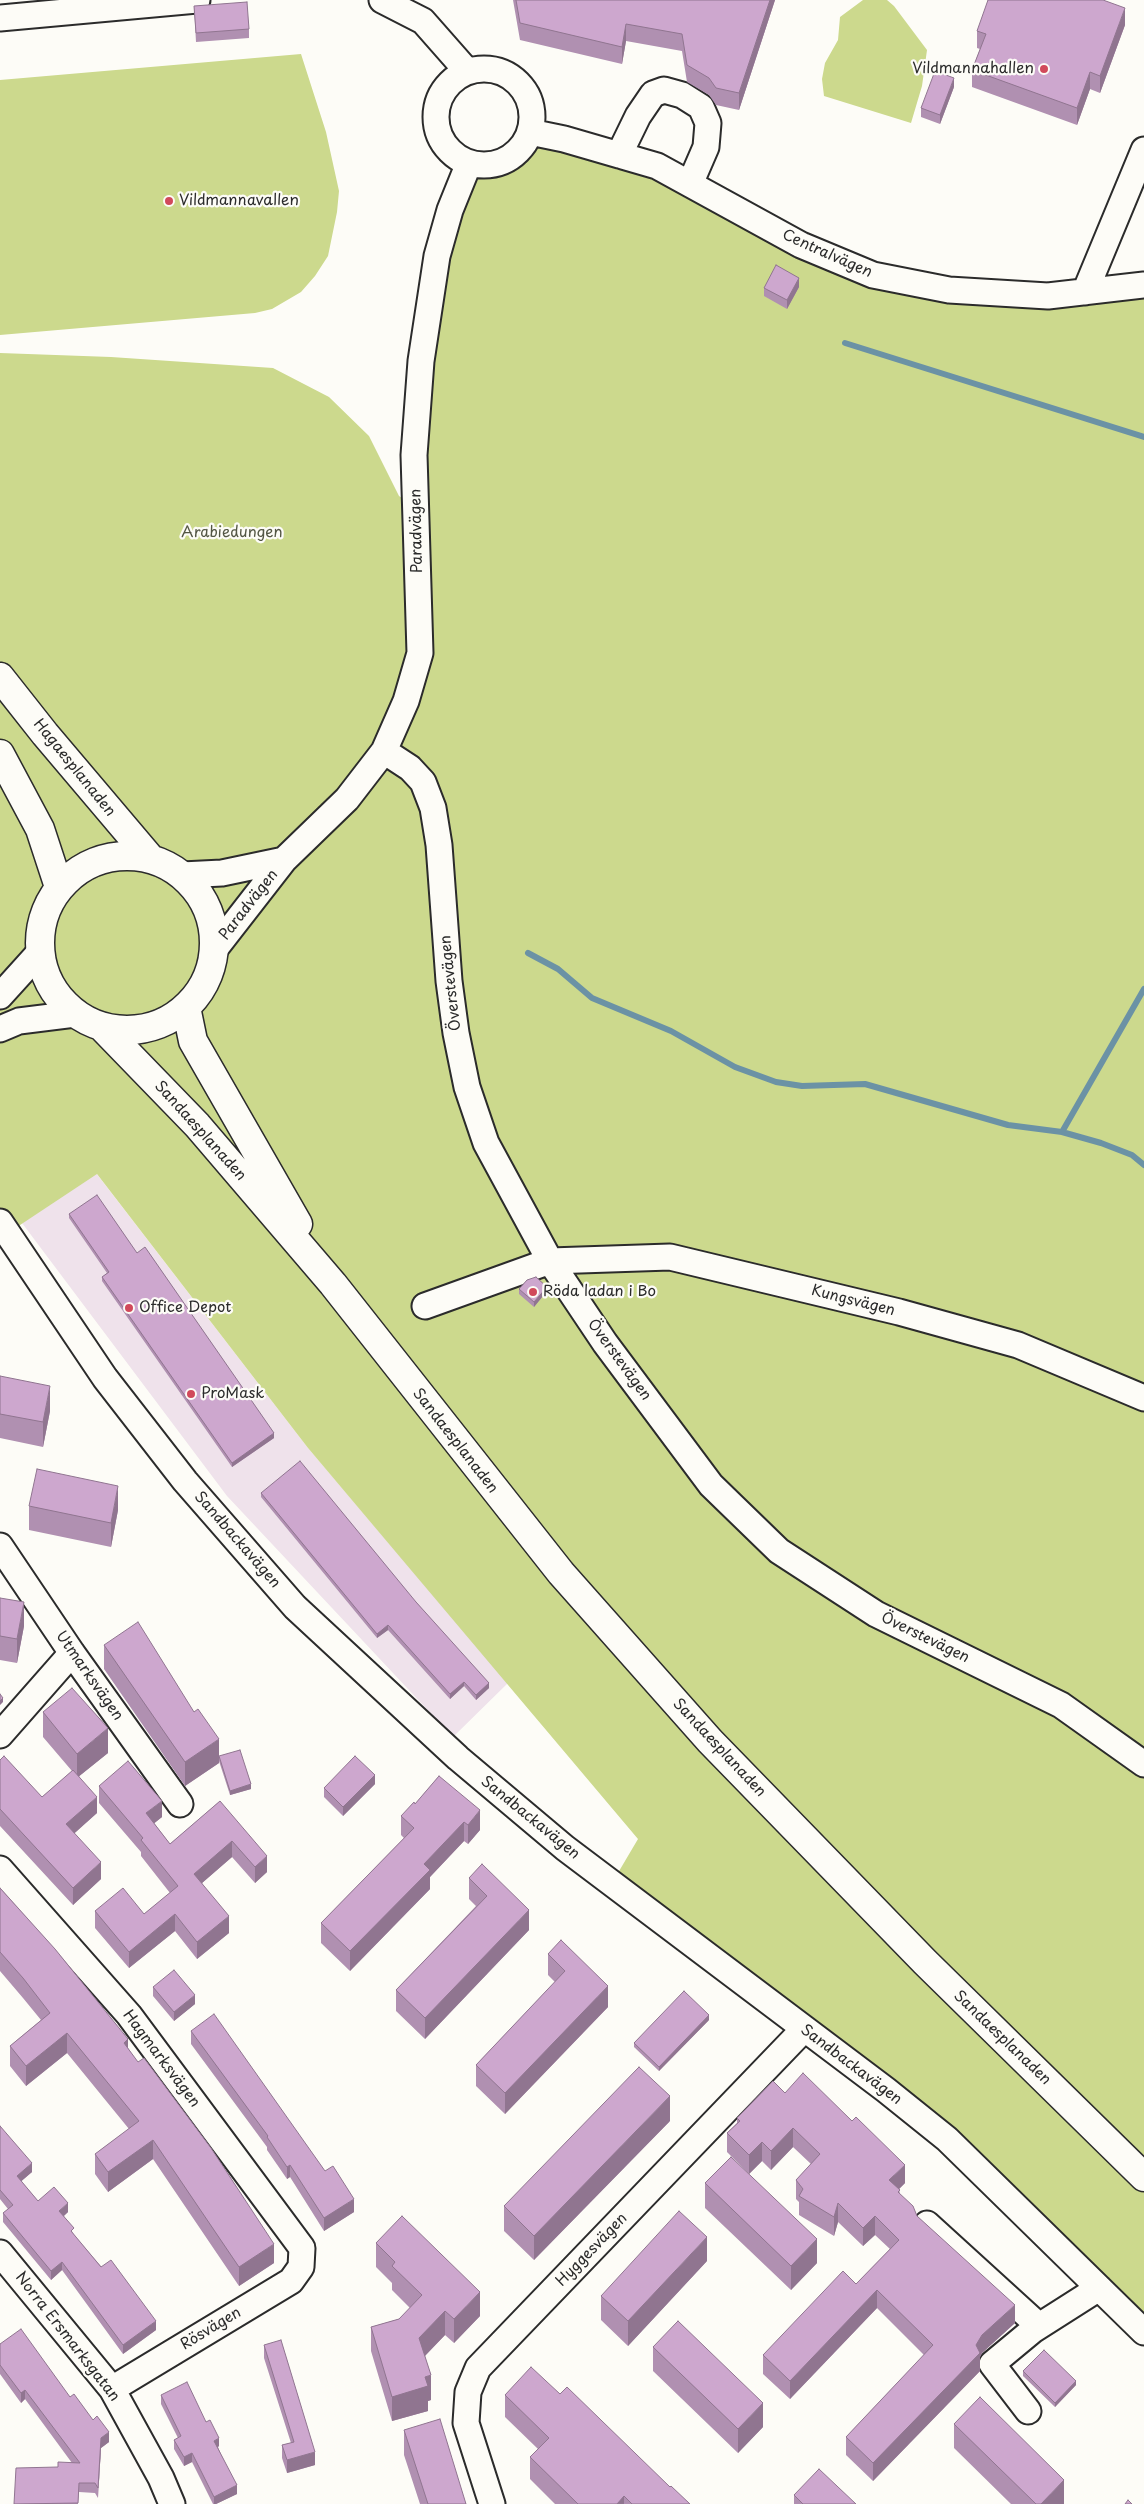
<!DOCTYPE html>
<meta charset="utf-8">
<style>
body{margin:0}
canvas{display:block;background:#fdfcf7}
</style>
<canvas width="1144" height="2504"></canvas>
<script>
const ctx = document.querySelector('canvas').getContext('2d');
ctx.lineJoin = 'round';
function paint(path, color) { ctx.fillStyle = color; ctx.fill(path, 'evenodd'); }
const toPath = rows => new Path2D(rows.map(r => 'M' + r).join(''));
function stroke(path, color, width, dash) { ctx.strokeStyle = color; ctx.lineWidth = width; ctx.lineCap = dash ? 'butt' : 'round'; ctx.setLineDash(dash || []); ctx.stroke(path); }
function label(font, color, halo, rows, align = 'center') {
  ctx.font = font + ' "Playpen Sans",sans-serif'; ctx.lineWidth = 4.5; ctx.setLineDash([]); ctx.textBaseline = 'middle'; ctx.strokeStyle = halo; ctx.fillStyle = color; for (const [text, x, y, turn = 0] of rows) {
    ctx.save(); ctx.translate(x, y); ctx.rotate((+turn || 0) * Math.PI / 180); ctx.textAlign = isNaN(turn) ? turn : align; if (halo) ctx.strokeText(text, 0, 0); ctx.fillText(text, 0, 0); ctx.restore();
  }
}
const built = toPath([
 [96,1173,308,1448,508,1683,453,1737,227,1496,22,1223]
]);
const green = toPath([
 [863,0,887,0,894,6,927,50,922,86,911,123,824,96,822,79,825,63,838,40,840,17],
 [301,54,326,132,339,191,337,212,328,256,315,276,301,292,272,309,255,313,0,335,0,80],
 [530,132,657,166,801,245,949,290,1144,285,1144,2332,1008,2198,612,1883,638,1839,308,1448,97,1174,8,1233,0,1222,0,353,111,357,273,368,329,397,369,436,399,496,414,506,421,361,469,163,488,165,509,158,522,147]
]);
const stream = toPath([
 [845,343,1144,437],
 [528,953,558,969,592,998,671,1031,735,1067,776,1082,802,1086,865,1084,1008,1125,1062,1132,1101,1143,1132,1155,1144,1165],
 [1062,1132,1144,989]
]);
const minor = toPath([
 [382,0,423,21,467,71],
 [0,18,197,0],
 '436 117a48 48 0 1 1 96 0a48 48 0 1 1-96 0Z',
 [530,132,564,139,657,166,801,245,873,275,949,290,1048,296,1144,285],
 [619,155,638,116,653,94,664,90,682,95,701,107,708,123,706,147,690,184],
 [1085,292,1144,150],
 [384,751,410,768,423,782,433,808,439,845,449,981,456,1033,467,1087,486,1143,550,1261,605,1343,711,1485,779,1551,876,1614,1061,1705,1144,1764],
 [182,875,222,873,284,860],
 [214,950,284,860,347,799,384,751,406,701,420,653,414,455,421,361,437,256,450,210,469,163],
 [0,996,39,953],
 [0,1029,19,1021,75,1014],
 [0,1222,105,1378,185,1481,295,1607,458,1758,565,1848,886,2090,947,2139,1144,2332],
 [425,1306,550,1261,670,1257,899,1312,1018,1345,1144,1398],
 [0,1546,72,1653,180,1804],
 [0,1735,72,1653],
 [0,1869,129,2015,302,2248,301,2267,291,2281,112,2389],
 [927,2224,1039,2326],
 [0,2253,112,2389,161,2478,172,2504],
 [1028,2411,992,2364,1033,2330,1099,2288],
 [492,2504,466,2423,468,2392,478,2368,804,2029]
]);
const major = toPath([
 [0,677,45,734,150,858],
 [0,754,40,829,59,887],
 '40 943a87 87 0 1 1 174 0a87 87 0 1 1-174 0Z',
 [186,1007,193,1041,298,1224],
 [102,1027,197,1125,333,1284,561,1573,710,1741,925,1962,1144,2177]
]);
const wall = toPath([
 [513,0,775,0,739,110,716,105,709,95,687,82,682,51,626,41,622,64,520,40],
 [194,6,249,29,249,38,196,42],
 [1125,25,1100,93,1090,89,1077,125,972,87,972,70,980,49,977,48,977,31],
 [954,87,940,124,921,117,921,108],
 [799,287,787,309,764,296,764,288],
 [69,1214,137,1253,274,1438,232,1467,102,1281,102,1277,107,1273,69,1218],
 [519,1289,547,1291,534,1307,519,1294],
 [0,1376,50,1411,43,1447,0,1438],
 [261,1493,416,1602,489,1688,476,1700,464,1686,450,1699,388,1630,377,1638,261,1497],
 [29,1506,118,1510,111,1547,29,1530],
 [0,1598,24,1626,17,1663,0,1660],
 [104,1645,194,1712,219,1763,185,1786,104,1669],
 [43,1712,108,1753,79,1776,97,1813,74,1833,101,1879,73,1905,0,1826,0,1760,42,1797,72,1771,43,1737],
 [219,1756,251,1789,230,1795,219,1761],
 [439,1776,480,1830,468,1844,464,1841,430,1877,430,1889,350,1971,321,1943,321,1923,404,1838,401,1835,401,1816,415,1804],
 [375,1784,343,1816,324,1797,324,1788],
 [99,1786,162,1817,154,1823,170,1844,220,1801,267,1872,255,1883,232,1857,202,1883,229,1933,197,1959,175,1931,129,1968,95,1928,95,1911,144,1914,170,1893,141,1856,141,1852,99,1803],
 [469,1878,529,1930,425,2039,396,2011,396,1990,476,1906,469,1899],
 [0,1888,128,2048,274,2263,239,2286,153,2159,108,2192,95,2174,95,2154,129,2129,67,2053,26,2086,10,2066,10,2046,41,2020,23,1998,0,1971],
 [548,1954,608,2007,505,2114,476,2086,476,2065,555,1982,548,1975],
 [153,1987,195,2004,174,2021,153,1996],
 [709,2020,659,2071,634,2047,634,2043],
 [191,2031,354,2212,324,2231,290,2177,287,2179,267,2150,267,2147,191,2044],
 [785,2093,905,2183,899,2189,900,2194,917,2216,1015,2323,982,2353,980,2357,980,2371,873,2481,846,2455,846,2437,924,2355,877,2308,790,2399,763,2374,763,2355,856,2284,890,2249,875,2235,863,2246,838,2222,834,2236,799,2215,799,2202,796,2199,796,2180,811,2164,793,2147,771,2170,762,2161,749,2174,727,2152,727,2133,737,2123,737,2118],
 [670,2121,534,2260,504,2231,504,2206],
 [0,2126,32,2172,21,2181,38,2201,68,2212,64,2216,74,2235,156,2330,123,2354,62,2270,51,2280,3,2222,3,2213,8,2209,0,2199],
 [705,2183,817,2263,791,2290,705,2208],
 [376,2243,480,2316,454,2343,445,2335,425,2356,431,2400,428,2401,428,2411,392,2421,371,2351,371,2327,399,2319,410,2308,392,2290,392,2283,376,2267],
 [707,2261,628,2346,601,2320,601,2296],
 [0,2344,70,2397,109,2442,101,2448,98,2498,95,2493,79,2492,78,2504,14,2504,58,2467,72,2463,25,2399,21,2403,0,2374],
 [264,2345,315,2465,287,2473,282,2458,282,2445,291,2443,264,2358],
 [653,2347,763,2427,738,2453,653,2371],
 [1023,2371,1076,2385,1055,2407,1023,2376],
 [560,2394,670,2487,690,2504,555,2504,530,2479,530,2457,538,2449,505,2417,505,2395],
 [161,2395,206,2422,219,2446,218,2447,237,2494,216,2504,213,2504,192,2462,184,2466,174,2449,174,2440,178,2438,161,2404],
 [954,2424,1064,2504,1011,2504,954,2448],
 [404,2430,466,2504,420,2504,404,2455],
 [794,2495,856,2504,794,2504]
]);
const shadedWall = toPath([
 [770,0,775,0,739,110,739,93],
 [1125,8,1125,25,1100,93,1100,76],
 [626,24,626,41,622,64,622,47],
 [1090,72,1090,89,1077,125,1077,108],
 [954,78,954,87,940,124,940,115],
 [799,278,799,287,787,309,787,300],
 [547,1287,547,1291,534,1307,534,1302],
 [50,1386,50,1411,43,1447,43,1422],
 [274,1433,274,1438,232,1467,232,1463],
 [118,1486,118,1510,111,1547,111,1523],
 [24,1602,24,1626,17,1663,17,1639],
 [388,1625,388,1630,377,1638,377,1634],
 [464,1682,464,1686,450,1699,450,1694],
 [489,1683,489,1688,476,1700,476,1695],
 [3,1698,3,1702,0,1705,0,1701],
 [108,1728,108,1753,77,1778,77,1754],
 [219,1739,219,1763,185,1786,185,1762],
 [375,1775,375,1784,343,1816,343,1807],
 [251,1784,251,1789,230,1795,230,1791],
 [97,1797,97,1813,66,1841,66,1824],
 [162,1801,162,1817,146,1830,146,1813],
 [480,1810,480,1830,468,1844,468,1825],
 [464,1822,464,1841,430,1877,430,1889,350,1971,350,1951,424,1864],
 [232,1841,232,1857,194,1890,194,1874],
 [267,1856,267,1872,255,1883,255,1867],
 [101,1862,101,1879,73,1905,73,1888],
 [529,1910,529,1930,425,2039,425,2018],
 [175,1914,175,1931,129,1968,129,1952],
 [229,1916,229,1933,197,1959,197,1942],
 [608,1986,608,2007,505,2114,505,2093],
 [195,1995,195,2004,174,2021,174,2012],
 [709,2015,709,2020,659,2071,659,2067],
 [67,2033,67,2053,26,2086,26,2066],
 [128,2039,128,2059,124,2043],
 [670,2096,670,2121,534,2260,534,2236],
 [793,2128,793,2147,771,2170,771,2151],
 [153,2140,153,2159,108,2192,108,2172],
 [762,2142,762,2161,749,2174,749,2155],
 [32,2163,32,2172,17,2185,17,2176],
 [290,2165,290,2177,287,2179,287,2167],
 [905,2165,905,2183,889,2199,889,2180],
 [354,2199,354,2212,324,2231,324,2218],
 [68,2203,68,2212,59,2220,59,2211],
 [838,2203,838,2222,834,2236,834,2217],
 [875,2216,875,2235,863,2246,863,2228],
 [707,2237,707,2261,628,2346,628,2321],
 [817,2239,817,2263,791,2290,791,2266],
 [274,2244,274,2263,239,2286,239,2267],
 [62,2262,62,2270,51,2280,51,2271],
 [877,2290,877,2308,790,2399,790,2381],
 [480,2292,480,2316,454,2343,454,2319],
 [1015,2305,1015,2323,982,2353,980,2357,980,2371,873,2481,873,2463,976,2345,982,2335],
 [445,2311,445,2335,419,2362,419,2338],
 [156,2321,156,2330,123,2354,123,2345],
 [431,2375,431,2400,428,2401,428,2411,392,2421,392,2397,425,2377],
 [1076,2381,1076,2385,1055,2407,1055,2403],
 [25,2390,25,2399,21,2403,21,2393],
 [763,2403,763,2427,738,2453,738,2429],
 [109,2432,109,2442,101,2448,98,2498,101,2438],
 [219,2438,219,2446,214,2449,214,2441],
 [315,2452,315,2465,287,2473,287,2460],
 [192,2453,192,2462,184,2466,184,2457],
 [1064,2480,1064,2504,1041,2504],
 [237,2485,237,2494,216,2504,214,2504,214,2497],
 [624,2496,624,2504,617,2504]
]);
const building = toPath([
 [516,0,770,0,739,93,716,88,709,78,687,65,682,34,626,24,622,47,520,23,516,0],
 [988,0,1103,0,1125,8,1100,76,1090,72,1077,108,972,70,986,34,977,31,988,0],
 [247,2,249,29,196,33,194,6,247,2],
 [935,71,954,78,940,115,921,108,935,71],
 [776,265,799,278,787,300,764,288,776,265],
 [97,1195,137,1253,145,1247,274,1433,232,1463,102,1277,109,1272,69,1214,97,1195],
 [536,1277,547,1287,534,1302,519,1289,527,1280,536,1277],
 [0,1376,50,1386,43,1422,0,1414,0,1376],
 [300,1461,416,1602,489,1683,476,1695,464,1682,450,1694,388,1625,377,1634,261,1493,300,1461],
 [37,1469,118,1486,111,1523,29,1506,37,1469],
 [0,1598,24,1602,17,1639,0,1636,0,1598],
 [138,1622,194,1712,198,1709,219,1739,185,1762,104,1645,138,1622],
 [72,1688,108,1728,77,1754,43,1712,72,1688],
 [0,1694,3,1698,0,1701,0,1694],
 [240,1750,251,1784,230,1791,219,1756,240,1750],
 [4,1756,42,1797,73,1770,97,1797,66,1824,101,1862,73,1888,0,1809,0,1760,4,1756],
 [355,1756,375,1775,343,1807,324,1788,355,1756],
 [128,1761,162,1801,146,1813,170,1844,220,1801,267,1856,255,1867,232,1841,194,1874,229,1916,197,1942,175,1914,129,1952,95,1911,123,1888,144,1914,178,1886,141,1840,143,1838,99,1786,128,1761],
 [439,1776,480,1810,468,1825,464,1822,424,1864,430,1870,350,1951,321,1923,414,1828,401,1816,414,1802,415,1804,439,1776],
 [482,1864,529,1910,425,2018,396,1990,487,1896,469,1878,482,1864],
 [0,1888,55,1949,128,2039,124,2043,138,2062,144,2058,211,2148,274,2244,239,2267,153,2140,108,2172,95,2154,139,2121,67,2033,26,2066,10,2046,50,2013,23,1978,0,1952,0,1888],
 [561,1940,608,1986,505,2093,476,2065,565,1971,548,1954,561,1940],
 [174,1970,195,1995,174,2012,153,1987,174,1970],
 [684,1991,709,2015,659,2067,634,2043,684,1991],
 [214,2014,325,2171,333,2166,354,2199,324,2218,290,2165,287,2167,267,2137,268,2136,191,2031,214,2014],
 [639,2067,670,2096,534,2236,504,2206,639,2067],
 [803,2073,852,2121,856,2117,905,2165,889,2180,900,2190,898,2192,913,2206,917,2216,1015,2305,982,2335,976,2345,980,2353,873,2463,846,2437,933,2345,877,2290,790,2381,763,2355,843,2271,856,2284,899,2240,875,2216,863,2228,838,2203,834,2217,799,2196,803,2189,796,2180,820,2154,793,2128,771,2151,762,2142,749,2155,727,2133,740,2121,737,2118,773,2081,785,2093,803,2073],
 [0,2126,32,2163,17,2176,38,2201,54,2187,68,2203,59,2211,74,2228,71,2231,101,2267,111,2260,156,2321,123,2345,62,2262,51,2271,3,2213,13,2205,0,2190,0,2126],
 [731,2157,817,2239,791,2266,705,2183,731,2157],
 [679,2211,707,2237,628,2321,601,2296,679,2211],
 [402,2216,480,2292,454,2319,445,2311,419,2338,431,2375,425,2377,428,2386,392,2397,371,2327,399,2319,422,2295,392,2266,395,2262,376,2243,402,2216],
 [678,2321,763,2403,738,2429,653,2347,678,2321],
 [21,2329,70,2397,74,2394,93,2420,97,2416,109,2432,101,2438,98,2488,95,2483,79,2483,78,2503,14,2504,16,2468,58,2467,58,2462,80,2463,25,2390,21,2393,0,2365,0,2344,21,2329],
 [281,2340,315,2452,287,2460,282,2445,294,2442,264,2345,281,2340],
 [1044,2350,1076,2381,1055,2403,1023,2371,1044,2350],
 [531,2367,560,2394,567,2387,670,2487,671,2486,690,2504,632,2504,624,2496,617,2504,578,2504,530,2457,549,2438,505,2395,531,2367],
 [187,2382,206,2422,210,2420,219,2438,214,2441,237,2485,214,2497,192,2453,184,2457,174,2440,181,2436,161,2395,187,2382],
 [980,2397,1064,2480,1041,2504,1036,2504,954,2424,980,2397],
 [440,2419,466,2504,428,2504,404,2430,440,2419],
 [819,2469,856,2504,803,2504,794,2495,819,2469],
 [1128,2500,1132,2504,1125,2504,1128,2500]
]);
const markers = [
 [1044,69,5,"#d1495b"],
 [169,201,5,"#d1495b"],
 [533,1292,5,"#d1495b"],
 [129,1308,5,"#d1495b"],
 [191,1394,5,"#d1495b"]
];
const poiNames = [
 ["Vildmannahallen",1034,69,"right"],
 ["Vildmannavallen",179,201],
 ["Röda ladan i Bo",543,1292],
 ["Office Depot",139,1308],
 ["ProMask",201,1394]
];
const streetNames = [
 ["Centralvägen",827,254,24],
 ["Paradvägen",417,531,-91],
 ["Hagaesplanaden",74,768,51],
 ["Paradvägen",249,905,-52],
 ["Överstevägen",451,983,-96],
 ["Sandaesplanaden",200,1131,48],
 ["Kungsvägen",853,1301,14],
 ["Överstevägen",619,1360,54],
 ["Sandaesplanaden",455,1441,52],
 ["Sandbackavägen",237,1540,49],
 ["Överstevägen",925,1638,26],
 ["Utmarksvägen",89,1676,55],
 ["Sandaesplanaden",719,1748,47],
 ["Sandbackavägen",530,1818,39],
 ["Sandaesplanaden",1002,2038,44],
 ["Hagmarksvägen",161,2059,53],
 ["Sandbackavägen",851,2065,37],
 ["Hyggesvägen",592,2250,-46],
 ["Rösvägen",211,2329,-31],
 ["Norra Ersmarksgatan",67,2337,52]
];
const parkNames = [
 ["Arabiedungen",232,533]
];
paint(built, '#efe2eb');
paint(green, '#ccd98d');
stroke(stream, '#6b92a5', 6);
stroke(minor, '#2b2b2b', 29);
stroke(major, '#2b2b2b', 31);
stroke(minor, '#fdfcf7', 25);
stroke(major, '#fdfcf7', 28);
paint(wall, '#b090b1');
paint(shadedWall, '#907590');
paint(building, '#cda7ce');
stroke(building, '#907590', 1);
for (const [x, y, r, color] of markers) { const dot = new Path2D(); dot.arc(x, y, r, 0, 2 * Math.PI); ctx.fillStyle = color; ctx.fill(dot); stroke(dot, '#fdfcf7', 2); }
label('15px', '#2b2b2b', '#fdfcf7', poiNames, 'left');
label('15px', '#2b2b2b', '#fdfcf7', streetNames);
label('15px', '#535644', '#fdfcf7', parkNames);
</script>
